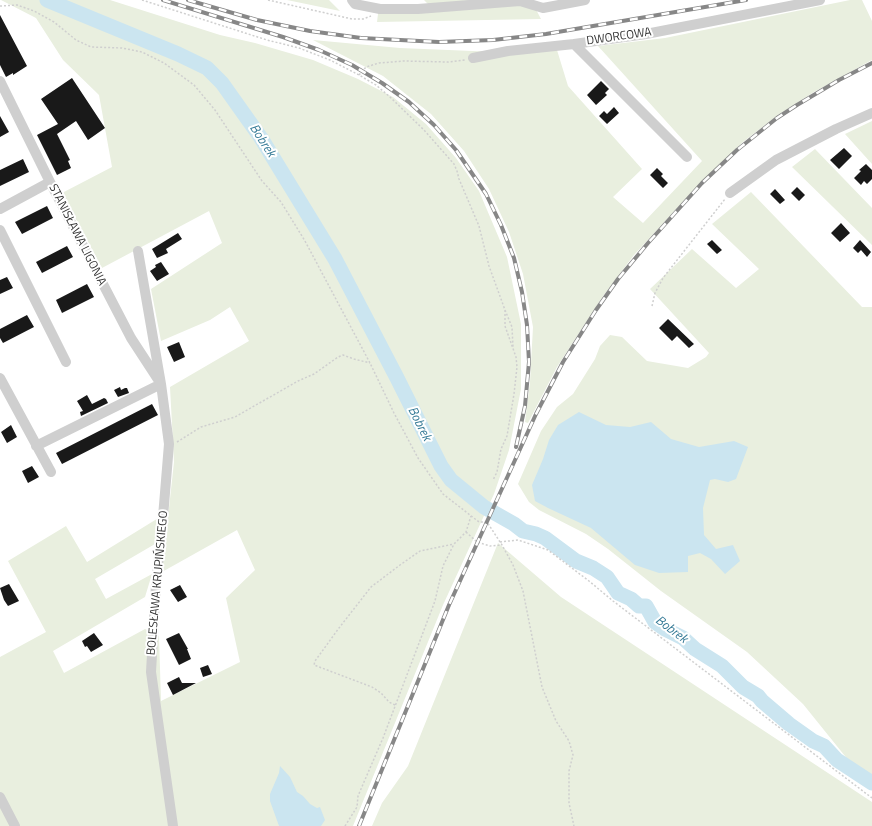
<!DOCTYPE html>
<meta charset="utf-8">
<style>
body{margin:0}
canvas{display:block;background:#fff}
</style>
<canvas width="872" height="826"></canvas>
<script>
const ctx = document.querySelector('canvas').getContext('2d');
ctx.lineJoin = 'round';
function paint(path, color) { ctx.fillStyle = color; ctx.fill(path, 'evenodd'); }
const toPath = rows => new Path2D(rows.map(r => 'M' + r).join(''));
function stroke(path, color, width, dash) { ctx.strokeStyle = color; ctx.lineWidth = width; ctx.lineCap = dash ? 'butt' : 'round'; ctx.setLineDash(dash || []); ctx.stroke(path); }
function label(font, color, halo, rows, align = 'center') {
  ctx.font = font + ' "Titillium Web",sans-serif'; ctx.lineWidth = 4; ctx.setLineDash([]); ctx.textBaseline = 'middle'; ctx.strokeStyle = halo; ctx.fillStyle = color; for (const [text, x, y, turn = 0] of rows) {
    ctx.save(); ctx.translate(x, y); ctx.rotate((+turn || 0) * Math.PI / 180); ctx.textAlign = isNaN(turn) ? turn : align; if (halo) ctx.strokeText(text, 0, 0); ctx.fillText(text, 0, 0); ctx.restore();
  }
}
const green = toPath([
 [1,0,110,0,220,35,255,43,313,60,358,79,393,97,426,124,456,158,479,191,507,257,521,324,521,389,509,450,494,494,443,605,353,826,0,826,0,657,46,632,8,561,66,526,87,562,160,517,155,544,95,579,106,599,152,574,145,597,53,651,64,673,145,629,159,636,161,701,240,662,226,598,255,570,237,530,162,572,174,462,170,387,249,341,230,307,210,320,161,341,151,289,222,243,209,211,102,268,62,193,112,167,99,95,63,60,36,18],
 [287,0,329,0,340,11],
 [424,0,531,0,541,19,377,22,379,6,430,6],
 [850,0,862,0,872,21,872,60,814,92,778,115,743,142,700,183,634,255,603,296,557,367,528,423,525,422,530,382,533,327,523,274,509,232,489,189,464,151,431,114,383,76,313,40,400,48,521,53,557,50,568,86,642,169,613,197,643,223,702,161,598,46,665,38],
 [872,121,872,164,845,134],
 [815,149,872,208,872,245,792,167],
 [751,192,862,307,872,307,872,780,853,766,803,704,747,652,661,591,608,549,586,534,539,510,529,502,518,484,541,431,557,407,573,394,595,359,600,346,610,335,622,337,647,361,688,368,706,357,709,353,650,289,692,249,736,288,759,269,712,224],
 [498,543,561,597,872,802,872,826,372,826,382,803,408,766]
]);
const water = toPath([
 [579,412,606,425,630,427,651,422,671,439,699,447,734,441,748,447,736,479,728,482,715,479,710,480,703,508,704,535,716,549,733,545,740,561,725,574,711,559,700,553,688,556,688,572,659,573,635,565,591,528,548,508,535,501,532,485,543,459,549,440,558,425],
 [280,766,290,777,297,792,303,796,310,804,317,808,320,807,325,820,321,826,279,826,270,801,270,794,279,773]
]);
const river = toPath([
 [47,0,178,54,207,68,222,83,261,138,335,259,397,378,441,466,451,480,484,507,514,524,523,531,536,534,545,538,576,561,593,568,607,577,618,593,631,599,639,606,646,606,655,622,665,629,683,638,695,649,722,666,743,687,758,696,762,701,789,724,813,741,824,746,837,760,872,783]
]);
const building = toPath([
 [0,15,27,66,13,75,13,73,6,77,0,65],
 [72,78,105,128,88,140,76,121,57,134,70,160,68,161,71,168,57,175,37,135,58,124,41,99],
 [601,81,609,89,605,93,607,95,596,105,587,95],
 [614,107,619,113,607,124,599,116,604,111,607,114],
 [0,116,9,132,0,137],
 [844,148,852,156,839,169,830,160],
 [23,159,29,172,0,186,0,170],
 [866,164,872,170,872,179,867,184,864,181,861,185,854,178,861,171,859,170],
 [657,168,663,174,661,176,668,183,663,188,650,175],
 [797,187,805,195,799,201,791,193],
 [775,189,785,200,780,204,770,194],
 [47,206,53,218,22,234,15,222],
 [841,223,850,233,840,242,831,233],
 [178,233,182,239,166,249,168,253,157,258,152,249],
 [712,240,722,250,717,254,707,244],
 [860,240,871,252,867,257,861,250,858,253,853,248],
 [67,246,73,257,42,273,36,262],
 [161,262,169,274,157,281,150,271,156,267,155,265],
 [7,277,13,288,0,294,0,280],
 [87,284,94,297,62,313,56,300],
 [27,315,34,327,3,343,0,338,0,329],
 [668,319,694,344,689,348,677,336,672,341,659,328],
 [179,342,185,357,174,362,167,347],
 [120,387,121,390,125,388,127,388,129,393,118,397,114,390],
 [87,395,92,404,104,398,106,399,108,403,81,416,80,412,83,411,77,401],
 [152,404,158,415,62,464,56,453],
 [11,425,17,437,7,443,1,432],
 [32,466,39,477,28,483,22,471],
 [9,584,19,601,8,606,4,600,0,588],
 [180,585,187,597,178,602,170,590],
 [94,633,103,645,91,652,87,646,85,647,82,641],
 [179,633,188,649,187,649,191,659,179,665,166,639],
 [208,665,212,674,203,677,200,668],
 [179,677,182,683,196,683,173,695,167,683]
]);
const path = toPath([
 [142,0,267,40,299,48,330,60,359,75,376,85,390,97,424,130,454,164,457,171,459,179,479,226,489,266,505,310,505,326,516,357,517,367,514,394,507,436,501,449,497,472,493,480],
 [268,0,352,19,363,19,371,16],
 [0,6,17,5,34,11,54,22,76,40,91,47,122,48,142,52,164,63,194,85,215,110,262,181,281,202,305,241,370,363,394,413,418,458,443,494,479,522,487,522,502,545,513,565,523,591,542,687,556,721,569,741,573,755,569,771,569,803,574,826],
 [359,75,366,67,379,63,404,61,448,62,465,60],
 [652,306,655,293,663,278,725,199],
 [505,310,512,327,513,347],
 [177,442,201,427,235,417,298,381,314,374,338,357,343,355,354,359,370,363],
 [466,532,477,542,490,546,502,545],
 [500,542,518,540,548,550,589,581,613,601,872,798],
 [395,705,389,702,381,693,372,687,314,665,315,661,339,628,371,587,400,565,420,551,454,544],
 [345,826,357,807,358,796,364,782,383,738,435,601,443,566,454,544,466,532,471,516]
]);
const minor = toPath([
 [352,0,355,4,380,9,418,9,520,1,543,8,585,0],
 [473,58,508,51,574,44],
 [0,81,50,182,131,338,161,384,36,446],
 [687,157,574,44,646,34,820,0],
 [730,193,776,160,836,129,872,113],
 [0,209,50,182],
 [0,230,66,362],
 [138,251,161,384,169,444,163,517,156,584,151,672,173,826],
 [0,378,51,472],
 [0,797,15,826]
]);
const rail = toPath([
 [163,0,283,37,319,50,352,65,382,83,409,102,434,125,456,150,486,194,501,225,514,258,522,292,527,325,529,362,525,406,516,447],
 [188,0,257,20,310,31,361,38,439,42,493,40,546,34,746,0],
 [359,826,449,605,536,414,563,362,596,310,618,279,648,243,702,183,737,150,777,118,797,105,839,80,872,63]
]);
const streetNames = [
 ["DWORCOWA",619,37,-8],
 ["STANISŁAWA LIGONIA",77,235,63],
 ["BOLESŁAWA KRUPIŃSKIEGO",158,583,-85]
];
const waterNames = [
 ["Bobrek",262,141,57],
 ["Bobrek",419,424,63],
 ["Bobrek",671,630,37]
];
paint(green, '#e9efdf');
paint(water, '#cbe5f0');
stroke(river, '#cbe5f0', 15);
paint(building, '#191919');
stroke(path, '#cfcfcf', 1.5, [2, 2]);
stroke(minor, '#cfcfcf', 10);
stroke(rail, '#878787', 4);
stroke(rail, '#fff', 2.5, [8]);
label('12px', '#323232', '#fff', streetNames);
label('italic 13px', '#357a96', '#fff', waterNames);
</script>
